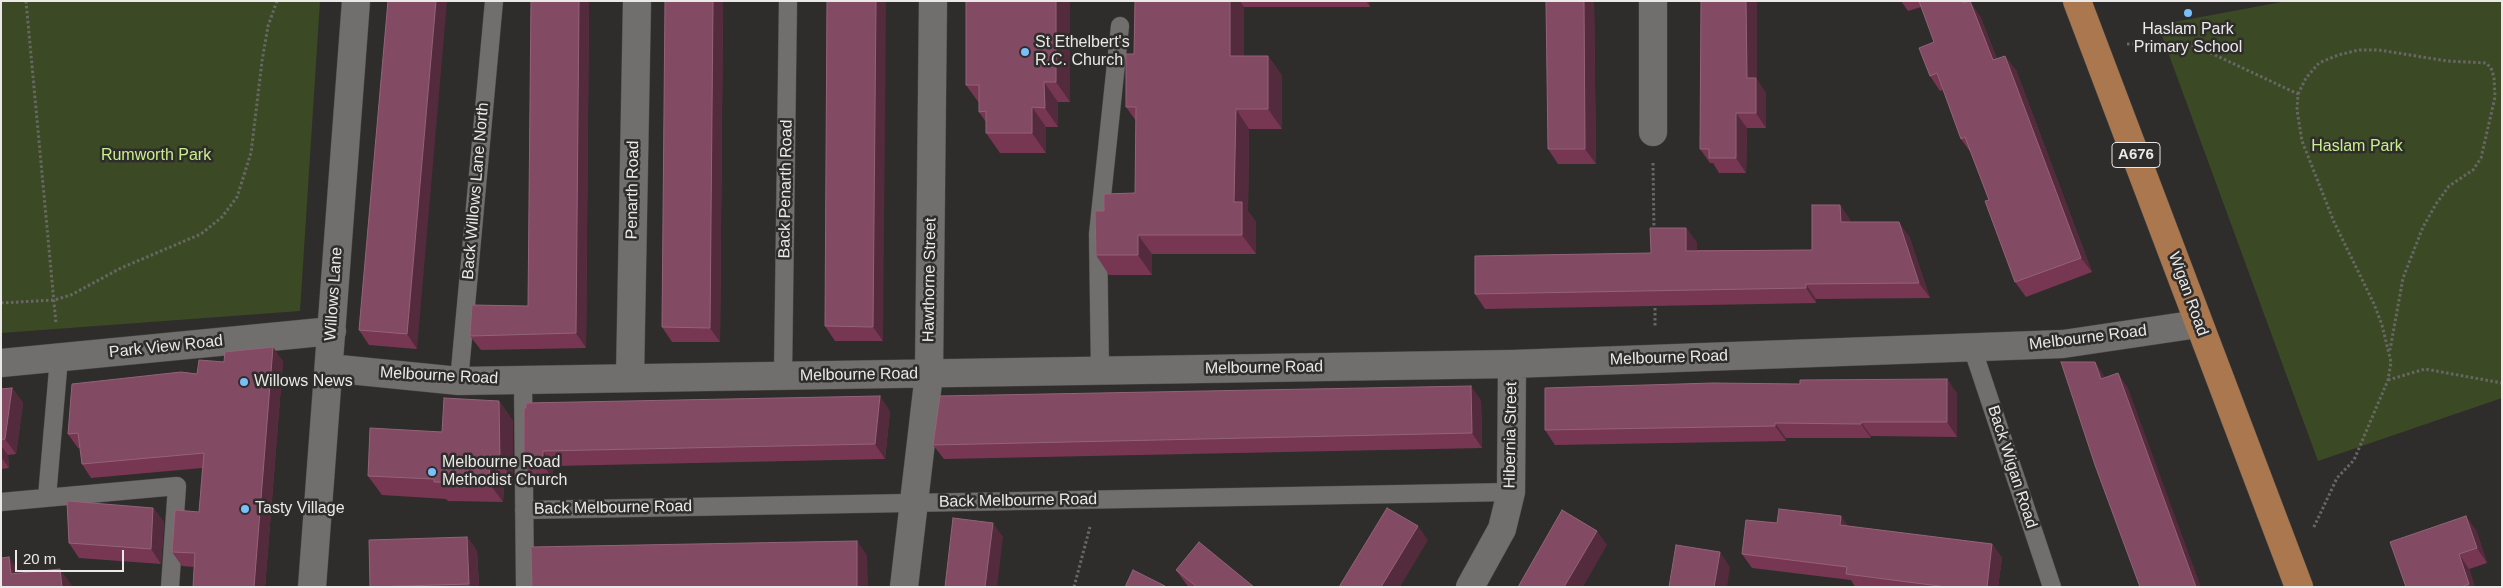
<!DOCTYPE html>
<style>
body{margin:0}
#map{position:relative;width:2503px;height:588px;overflow:hidden;background:#2e2d2b;font-family:Arial,sans-serif}
canvas{display:block}
.frame{position:absolute;inset:0;border:2px solid #eae9e7;pointer-events:none}
.scale{position:absolute;left:15px;top:550px;width:109px;height:22px;box-sizing:border-box;border:2px solid #eae9e7;border-top:0;padding-left:6px;font-size:15px;line-height:18px;white-space:nowrap;color:#eae9e7;-webkit-text-stroke:4px #2e2d2b;paint-order:stroke}
</style>
<div id="map">
<canvas width="2503" height="588"></canvas>
<div class="frame"></div>
<div class="scale">20 m</div>
</div>
<script>
const ctx = document.querySelector('canvas').getContext('2d');
ctx.lineJoin = 'round';
function paint(path, color) { ctx.fillStyle = color; ctx.fill(path, 'evenodd'); }
const toPath = rows => new Path2D(rows.map(r => 'M' + r).join(''));
function stroke(path, color, width, dash) { ctx.strokeStyle = color; ctx.lineWidth = width; ctx.lineCap = dash ? 'butt' : 'round'; ctx.setLineDash(dash || []); ctx.stroke(path); }
function label(font, color, halo, rows, align = 'center') {
  ctx.font = font + ' Arial,sans-serif'; ctx.lineWidth = 5; ctx.setLineDash([]); ctx.textBaseline = 'middle'; ctx.strokeStyle = halo; ctx.fillStyle = color; for (const [text, x, y, turn = 0] of rows) {
    ctx.save(); ctx.translate(x, y); ctx.rotate((+turn || 0) * Math.PI / 180); ctx.textAlign = isNaN(turn) ? turn : align; if (halo) ctx.strokeText(text, 0, 0); ctx.fillText(text, 0, 0); ctx.restore();
  }
}
const green = toPath([
 [1,1,320,1,300,311,1,333],
 [2287,1,2502,1,2502,398,2318,461,2158,25]
]);
const path = toPath([
 [26,1,56,324],
 [2127,44,2175,43,2198,47,2298,94,2297,110,2302,141,2334,222,2374,304,2382,325,2391,362,2388,380,2354,460,2337,478,2313,529],
 [2298,94,2306,78,2319,63,2338,55,2359,50,2379,50,2447,61,2486,63,2491,68,2494,77,2495,97,2481,158,2473,170,2449,186,2436,204,2423,227,2403,278,2390,350],
 [1653,163,1654,232],
 [1,303,54,300,71,295,121,268,201,234,222,217,237,197,251,153,262,61,268,26,277,1],
 [1655,303,1655,326],
 [2388,380,2425,369,2502,383],
 [1074,587,1090,527]
]);
const service = toPath([
 [1972,347,2052,587],
 [1100,371,1098,234,1120,26],
 [783,376,788,1],
 [523,380,525,587],
 [459,381,494,1],
 [47,497,59,358],
 [1,502,177,486,170,587],
 [524,510,1511,492]
]);
const minor = toPath([
 [1653,132,1653,1],
 [1,363,332,331],
 [329,368,459,381,1512,364,2063,344,2198,324],
 [630,378,637,1],
 [312,587,356,1],
 [904,587,929,374,933,1],
 [1470,587,1502,529,1511,492,1512,364]
]);
const primary = toPath([
 [2077,1,2299,587]
]);
const wall = toPath([
 [388,1,417,349,369,345,359,330],
 [531,1,589,1,586,348,481,350,470,336,528,306],
 [665,1,723,1,720,342,672,342,662,327],
 [827,1,883,341,835,341,825,326],
 [966,1,1070,1,1070,102,1058,102,1058,127,1046,127,1046,153,1000,153,986,133,986,122,979,112,979,103,966,85],
 [1135,1,1370,1,1370,7,1244,7,1244,56,1268,56,1282,76,1282,129,1249,129,1248,211,1256,222,1256,254,1152,254,1152,275,1109,275,1096,255,1104,211,1135,193,1136,121,1126,107,1134,54],
 [1546,1,1594,1,1596,164,1558,164,1548,149],
 [1701,1,1757,1,1757,80,1766,93,1766,128,1747,128,1746,173,1719,173,1713,163,1710,163,1700,149],
 [1901,1,1967,1,1980,16,1997,59,2016,70,2092,272,2026,297,2015,282,1989,200,1971,153,1961,139,1943,90,1940,91,1930,76,1934,42,1921,7,1908,11],
 [1840,205,1850,220,1850,222,1909,236,1930,298,1816,299,1816,303,1485,309,1475,294,1651,253,1686,228,1697,243,1697,250,1812,250],
 [283,361,265,587,193,587,194,567,182,566,172,552,199,512,202,468,91,478,82,464,80,448,78,448,68,434,197,374,224,362],
 [1947,379,1957,394,1957,437,1871,436,1871,438,1786,438,1786,441,1555,445,1545,430,1800,384],
 [12,388,23,403,16,454,8,455,9,468,1,469,1,389],
 [1481,400,1482,448,944,459,933,445],
 [499,401,513,421,513,480,504,481,503,502,448,501,446,499,382,495,368,476,442,432],
 [524,408,890,411,885,459,553,466,553,479,535,480,524,465],
 [153,508,164,522,161,564,79,558,69,543],
 [1848,526,1992,544,2002,558,1998,587,1855,587,1851,580,1752,568,1742,554],
 [2476,530,2487,563,2469,569,2475,587,2406,587],
 [467,537,477,551,479,587,370,587],
 [1176,570,1254,587,1189,587,1187,585]
]);
const shadedWall = toPath([
 [436,1,447,1,417,349,407,334],
 [579,1,589,1,586,348,576,333],
 [713,1,723,1,720,342,710,328],
 [876,1,886,1,883,341,873,327],
 [1056,1,1070,1,1070,102,1056,82],
 [1230,1,1240,1,1244,7,1244,75,1230,56],
 [1366,1,1370,1,1370,7],
 [1584,1,1594,1,1596,164,1585,149],
 [1746,1,1757,1,1757,80,1766,93,1766,128,1756,113,1747,78],
 [1970,1,1980,16,2003,75,1993,60],
 [1268,56,1282,76,1282,129,1268,109],
 [2005,56,2016,70,2092,272,2081,258],
 [1044,82,1058,102,1058,127,1045,108],
 [1032,107,1046,127,1046,153,1032,133],
 [1236,109,1249,129,1248,211,1256,222,1256,254,1242,235,1234,202],
 [1736,113,1747,128,1746,173,1736,158],
 [1840,205,1850,220,1851,237,1841,222],
 [1899,222,1909,236,1930,298,1919,283],
 [1686,228,1697,243,1697,265,1686,251],
 [1138,235,1152,254,1152,275,1138,255],
 [1806,284,1816,299,1816,303,1806,288],
 [273,347,283,361,265,587,254,587],
 [2095,362,2105,377,2112,394,2101,379],
 [2118,373,2128,388,2201,587,2196,587],
 [1947,379,1957,394,1957,437,1947,422],
 [1471,386,1481,400,1482,448,1472,433],
 [12,388,23,403,16,454,5,439],
 [880,396,890,411,885,459,875,444],
 [499,401,513,421,513,480,500,461],
 [1861,422,1871,436,1871,438,1861,424],
 [1775,423,1786,438,1786,441,1775,426],
 [1,446,8,455,9,468,1,457],
 [543,451,553,466,553,479,543,465],
 [490,461,504,481,503,502,489,483],
 [153,508,164,522,161,564,151,549],
 [1841,516,1851,530,1840,525],
 [2466,516,2476,530,2487,563,2477,548],
 [993,523,1003,537,997,587,985,587],
 [1418,526,1428,540,1400,587,1381,587],
 [1597,531,1607,545,1583,587,1564,587],
 [467,537,477,551,479,587,471,587,469,584],
 [857,541,867,555,868,587,857,587],
 [1992,544,2002,558,1998,587,1987,587],
 [1720,552,1730,567,1727,587,1714,587],
 [2459,554,2469,569,2475,587,2471,587,2469,584],
 [9,557,23,577,11,574],
 [60,569,73,587,62,587]
]);
const building = toPath([
 [388,1,436,1,407,334,359,330,388,1],
 [531,1,579,1,576,333,470,336,472,305,528,306,531,1],
 [665,1,713,1,710,328,662,327,665,1],
 [827,1,876,1,873,327,825,326,827,1],
 [966,1,1056,1,1056,82,1044,82,1045,108,1032,107,1032,133,986,133,986,111,979,112,979,85,966,85,966,1],
 [1135,1,1230,1,1230,56,1268,56,1268,109,1236,109,1234,202,1242,202,1242,235,1138,235,1138,255,1096,255,1095,211,1104,211,1104,194,1135,193,1136,107,1126,107,1126,54,1134,54,1135,1],
 [1546,1,1584,1,1585,149,1548,149,1546,1],
 [1701,1,1746,1,1747,78,1756,78,1756,113,1736,113,1736,158,1709,158,1709,149,1700,149,1701,1],
 [1919,1,1962,1,1963,3,1970,1,1993,60,2005,56,2081,258,2015,282,1985,201,1989,200,1965,137,1961,139,1937,73,1930,76,1919,48,1934,42,1919,1],
 [1812,205,1840,205,1841,222,1899,222,1919,283,1806,284,1806,288,1475,294,1475,256,1651,253,1650,228,1686,228,1686,251,1812,250,1812,205],
 [273,347,254,587,193,587,195,553,172,552,175,510,199,512,204,453,82,464,78,433,68,434,72,384,181,372,197,374,199,360,224,362,225,352,273,347],
 [2061,362,2095,362,2101,379,2118,373,2196,587,2140,587,2095,465,2061,362],
 [1947,379,1947,422,1861,422,1861,424,1775,423,1775,426,1545,430,1545,388,1713,383,1800,384,1800,380,1947,379],
 [1471,386,1472,433,933,445,940,396,1471,386],
 [12,388,5,439,1,440,1,389,12,388],
 [880,396,875,444,543,451,543,465,524,465,524,408,526,408,526,403,880,396],
 [444,398,499,401,500,461,490,461,489,483,434,482,434,479,368,476,370,428,442,432,444,398],
 [67,501,153,508,151,549,69,543,67,501],
 [1387,508,1418,526,1381,587,1339,587,1387,508],
 [1779,509,1841,516,1840,525,1992,544,1987,587,1947,587,1846,574,1847,567,1742,554,1746,520,1777,523,1779,509],
 [1562,510,1597,531,1564,587,1518,587,1562,510],
 [2466,516,2477,548,2459,554,2469,584,2461,587,2406,587,2390,542,2466,516],
 [953,518,993,523,985,587,945,587,953,518],
 [467,537,469,584,370,587,369,540,467,537],
 [857,541,857,587,532,587,531,547,857,541],
 [1199,542,1254,587,1197,587,1176,570,1199,542],
 [1676,545,1720,552,1714,587,1669,587,1676,545],
 [9,557,11,574,60,569,62,587,1,587,1,558,9,557],
 [1133,570,1165,586,1165,587,1125,587,1133,570]
]);
const markers = [
 [2188,13,5,"#79bff8"],
 [1025,52,5,"#79bff8"],
 [244,382,5,"#79bff8"],
 [432,472,5,"#79bff8"],
 [245,509,5,"#79bff8"]
];
const shields = [
 [2136,155,48]
];
const shieldNames = [
 ["A676",2136,155]
];
const poiNames = [
 ["Haslam Park",2188,30,"center"],
 ["Primary School",2188,48,"center"],
 ["St Ethelbert's",1035,43],
 ["R.C. Church",1035,61],
 ["Willows News",254,382],
 ["Melbourne Road",442,463],
 ["Methodist Church",442,481],
 ["Tasty Village",255,509]
];
const parkNames = [
 ["Haslam Park",2357,147],
 ["Rumworth Park",156,156]
];
const streetNames = [
 ["Back Penarth Road",786,189,-89],
 ["Penarth Road",633,190,-89],
 ["Back Willows Lane North",476,191,-85],
 ["Hawthorne Street",930,280,-89],
 ["Willows Lane",334,294,-86],
 ["Wigan Road",2188,294,70],
 ["Melbourne Road",2088,338,-7],
 ["Park View Road",166,347,-6],
 ["Melbourne Road",1669,358,-2],
 ["Melbourne Road",1264,368,-1],
 ["Melbourne Road",859,375,-1],
 ["Melbourne Road",439,376,3],
 ["Hibernia Street",1511,435,-89],
 ["Back Wigan Road",2012,467,72],
 ["Back Melbourne Road",1018,501,-1],
 ["Back Melbourne Road",613,508,-1]
];
paint(green, '#3b4a24');
stroke(service, '#494846', 19);
stroke(minor, '#494846', 29);
stroke(primary, '#494846', 29);
stroke(path, '#686765', 3, [2.5, 2.5]);
stroke(service, '#716f6d', 18);
stroke(minor, '#716f6d', 28);
stroke(primary, '#ab774e', 28);
paint(wall, '#773753');
paint(shadedWall, '#542b3c');
paint(building, '#834a63');
stroke(building, '#936378', 1);
for (const [x, y, r, color] of markers) { const dot = new Path2D(); dot.arc(x, y, r, 0, 2 * Math.PI); ctx.fillStyle = color; ctx.fill(dot); stroke(dot, '#2e2d2b', 2); }
for (const [x, y, w] of shields) { const box = new Path2D(); box.roundRect(x - w / 2, y - 12.5, w, 25, 4); ctx.fillStyle = '#2e2d2b'; ctx.fill(box); stroke(box, '#eae9e7', 1); }
label('bold 15px', '#eae9e7', null, shieldNames);
label('16px', '#eae9e7', '#2e2d2b', poiNames, 'left');
label('16px', '#c7ee8b', '#2e2d2b', parkNames);
label('16px', '#eae9e7', '#2e2d2b', streetNames);
</script>
